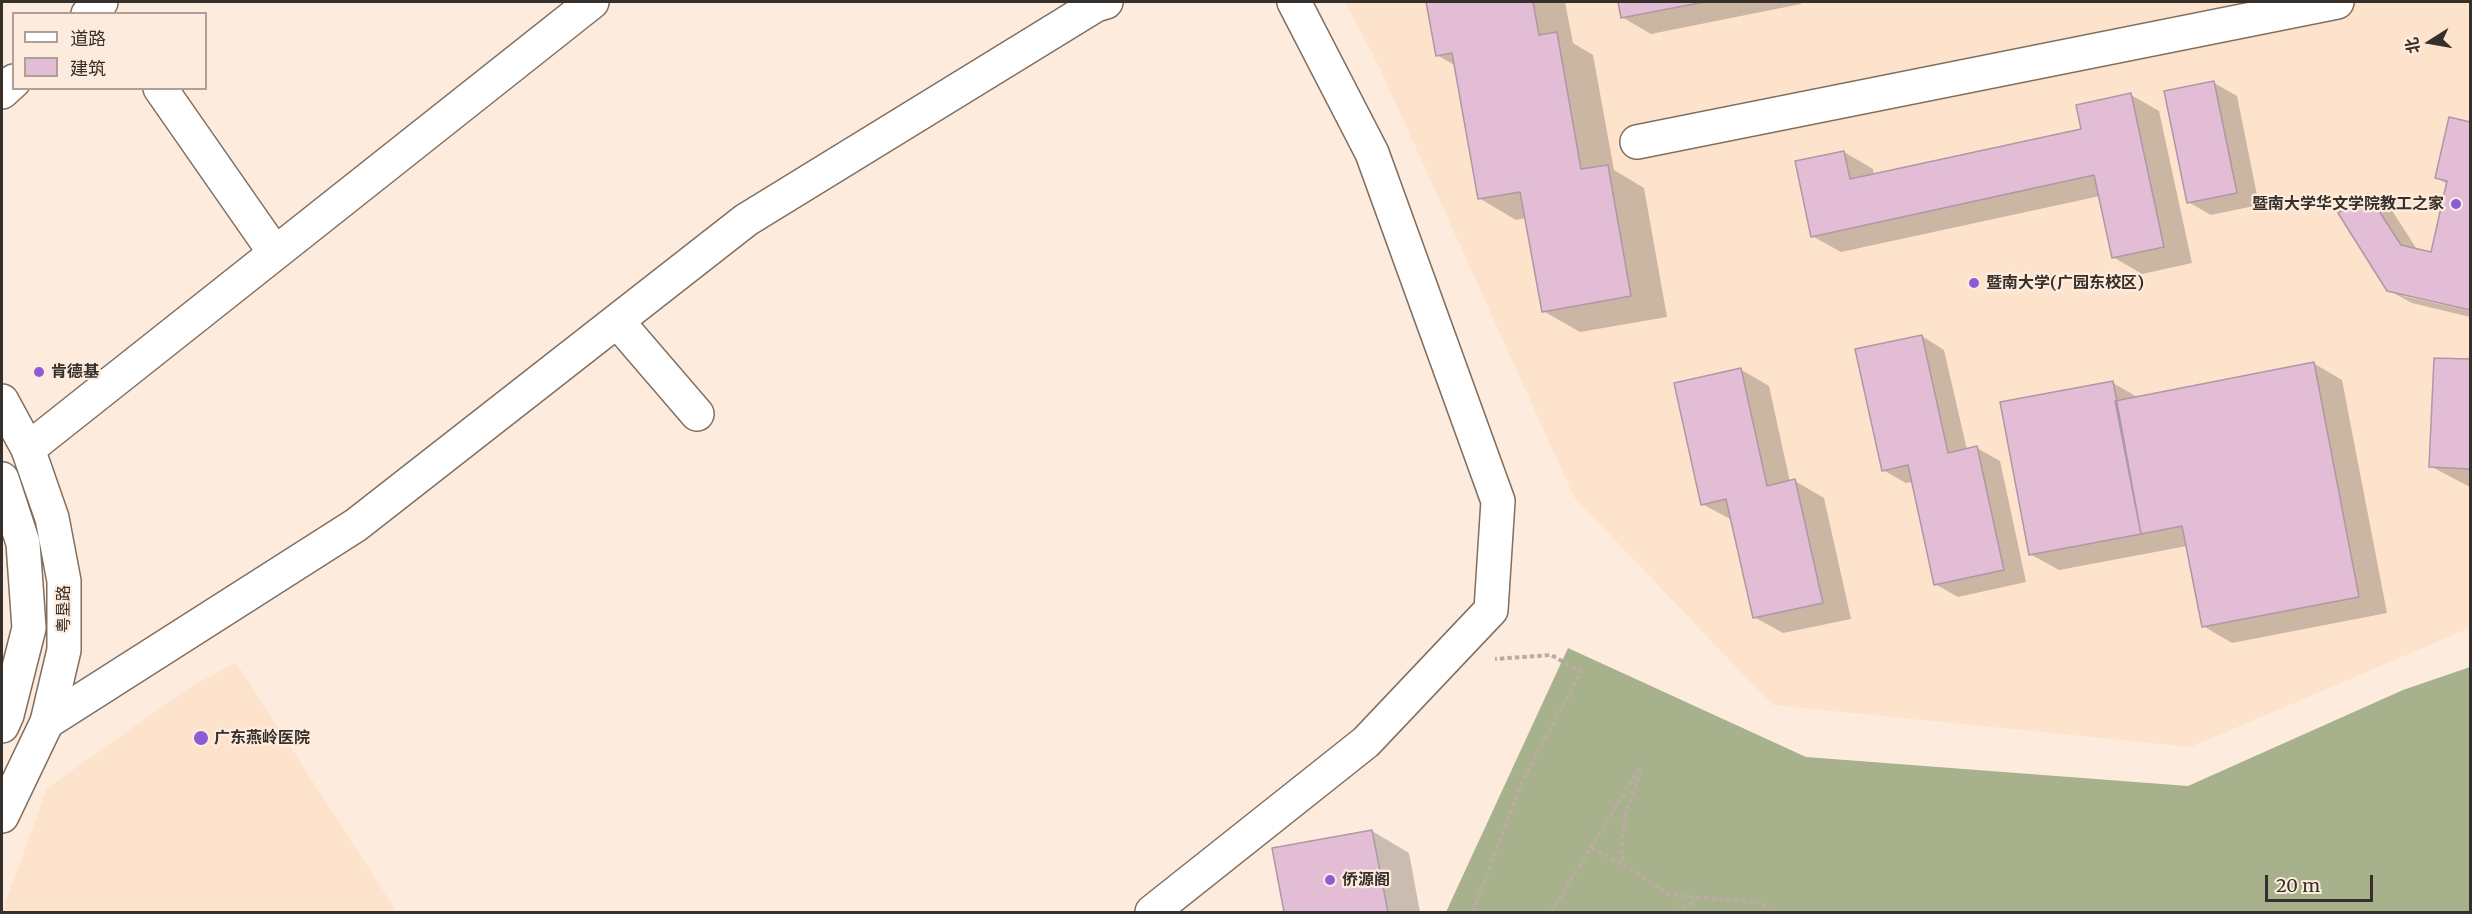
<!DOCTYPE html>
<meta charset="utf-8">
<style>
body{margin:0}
#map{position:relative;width:2472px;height:914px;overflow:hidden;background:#fdecde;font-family:Merriweather,"Noto Sans SC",serif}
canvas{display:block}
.frame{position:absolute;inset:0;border:3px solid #372f29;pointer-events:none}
.legend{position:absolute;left:12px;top:12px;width:195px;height:78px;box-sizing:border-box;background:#fdecde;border:2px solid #aea096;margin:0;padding:8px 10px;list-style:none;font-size:18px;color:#372f29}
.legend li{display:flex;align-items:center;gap:12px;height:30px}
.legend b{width:30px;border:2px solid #aea096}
.north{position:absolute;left:2400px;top:12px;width:60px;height:60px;-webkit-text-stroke:4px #fdecde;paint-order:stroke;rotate:259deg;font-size:16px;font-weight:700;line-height:24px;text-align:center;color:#372f29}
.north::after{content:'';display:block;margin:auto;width:21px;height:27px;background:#372f29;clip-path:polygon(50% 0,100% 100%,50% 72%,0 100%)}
.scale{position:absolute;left:2265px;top:875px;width:108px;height:27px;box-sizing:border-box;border:3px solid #372f29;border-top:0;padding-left:8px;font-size:18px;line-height:21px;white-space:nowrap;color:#372f29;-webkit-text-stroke:4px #fdecde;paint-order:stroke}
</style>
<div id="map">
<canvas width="2472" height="914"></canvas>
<div class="frame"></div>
<ul class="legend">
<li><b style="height:8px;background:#fff"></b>道路</li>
<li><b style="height:16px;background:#e3bdd5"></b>建筑</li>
</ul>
<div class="north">北</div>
<div class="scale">20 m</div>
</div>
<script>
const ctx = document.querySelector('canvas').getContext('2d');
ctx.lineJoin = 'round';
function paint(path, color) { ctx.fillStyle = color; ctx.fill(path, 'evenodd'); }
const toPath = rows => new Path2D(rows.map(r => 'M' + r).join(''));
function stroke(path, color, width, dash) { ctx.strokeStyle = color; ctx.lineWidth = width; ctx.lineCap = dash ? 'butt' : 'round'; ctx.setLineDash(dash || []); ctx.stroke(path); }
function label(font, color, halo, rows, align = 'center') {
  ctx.font = font + ' Merriweather,"Noto Sans SC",serif'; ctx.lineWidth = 4.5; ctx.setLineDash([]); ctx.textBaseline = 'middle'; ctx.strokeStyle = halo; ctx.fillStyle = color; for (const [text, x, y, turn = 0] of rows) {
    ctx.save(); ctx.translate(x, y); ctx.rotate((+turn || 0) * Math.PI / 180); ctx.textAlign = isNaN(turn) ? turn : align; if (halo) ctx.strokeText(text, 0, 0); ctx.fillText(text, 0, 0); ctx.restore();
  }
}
const built = toPath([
 [1345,2,2470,2,2470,628,2191,747,1772,705,1574,497,1380,69],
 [236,662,397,912,2,912,47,788,189,688]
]);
const forest = toPath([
 [1568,648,1806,757,2188,786,2403,690,2470,667,2470,912,1446,912]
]);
const shadow = toPath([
 [1427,2,1565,2,1573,43,1593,55,1614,170,1644,188,1667,317,1580,332,1543,311,1526,218,1516,220,1479,198,1456,66,1437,55],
 [1619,2,1800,2,1801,4,1651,34,1622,17],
 [2214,83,2237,96,2259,205,2211,215,2188,202],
 [2131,95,2159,111,2192,263,2142,274,2113,257,2100,196,1841,252,1812,236,1844,152,1873,169,1874,176,2083,130],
 [2450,119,2470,123,2470,308,2403,293,2403,296,2470,311,2470,317,2412,303,2388,290,2368,196,2391,209,2418,251,2432,254,2448,184,2436,178],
 [1922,336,1944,350,1967,450,1977,448,2000,461,2026,582,1958,597,1935,584,1913,482,1906,483,1883,470],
 [2435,359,2470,361,2470,487,2430,466],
 [2313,363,2342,380,2387,613,2232,643,2203,626,2187,546,2059,570,2030,554,2113,383,2139,398],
 [1740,369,1769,386,1790,482,1795,481,1824,498,1851,619,1783,633,1754,617,1732,520,1702,504],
 [1372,831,1409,853,1420,912,1285,912,1274,849]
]);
const building = toPath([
 [1426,2,1533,2,1539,35,1557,32,1581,169,1608,165,1631,296,1542,312,1520,192,1478,199,1452,53,1436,56,1426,2],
 [1618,2,1704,2,1621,18,1618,2],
 [2214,81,2237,193,2187,203,2164,91,2214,81],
 [2131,93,2164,247,2112,258,2094,175,1811,237,1795,161,1844,151,1850,179,2081,129,2076,105,2131,93],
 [2449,117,2470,122,2470,310,2387,291,2338,213,2368,194,2401,245,2431,252,2447,181,2435,178,2449,117],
 [1922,335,1948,453,1977,446,2004,570,1934,585,1908,465,1882,471,1855,349,1922,335],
 [2434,358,2470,359,2470,469,2429,467,2434,358],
 [2314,362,2359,597,2202,627,2182,526,2141,534,2115,401,2314,362],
 [1741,368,1767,486,1795,479,1823,603,1753,618,1726,499,1701,505,1674,383,1741,368],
 [2113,381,2141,534,2029,555,2000,402,2113,381],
 [1372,830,1388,912,1284,912,1272,848,1372,830]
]);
const path = toPath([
 [1591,848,1623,864],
 [1473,912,1522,782,1581,672,1551,655,1495,659],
 [1551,912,1640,767,1639,777,1626,812,1621,848,1624,865,1670,895,1763,903,1770,912],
 [1676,912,1701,897]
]);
const minor = toPath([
 [88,14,101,2],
 [160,88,275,253],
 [2,92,14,81],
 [1637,142,2337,2],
 [617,321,697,414],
 [28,449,592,2],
 [47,722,356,525,746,220,1096,5,1106,2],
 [1152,912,1366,742,1491,610,1498,501,1372,153,1294,2]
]);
const major = toPath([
 [2,401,28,449,52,518,64,581,64,650,47,722,2,816],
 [2,479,23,543,29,628,7,715,2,726]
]);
const markers = [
 [2456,204,6,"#8d5bd4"],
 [1974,283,6,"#8d5bd4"],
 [39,372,6,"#8d5bd4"],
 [201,738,8,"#8d5bd4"],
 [1330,880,6,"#8d5bd4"]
];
const poiNames = [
 ["暨南大学华文学院教工之家",2444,204,"right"],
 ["暨南大学(广园东校区)",1986,283],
 ["肯德基",51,372],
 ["广东燕岭医院",214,738],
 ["侨源阁",1342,880]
];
const streetNames = [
 ["粤垦路",64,609,-90]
];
paint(built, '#fee3cc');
paint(forest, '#a7b18b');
paint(shadow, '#0003');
paint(building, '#e3bdd5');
stroke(building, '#ae98a5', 1.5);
stroke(minor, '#816f60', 36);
stroke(major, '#816f60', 36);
stroke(path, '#baaca1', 4, [4.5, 3]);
stroke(minor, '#fff', 33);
stroke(major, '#fff', 33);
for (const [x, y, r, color] of markers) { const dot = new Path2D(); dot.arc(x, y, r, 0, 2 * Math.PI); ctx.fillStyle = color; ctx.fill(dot); stroke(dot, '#fdecde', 2); }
label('bold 16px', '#372f29', '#fdecde', poiNames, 'left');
label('16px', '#372f29', '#fdecde', streetNames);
</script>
